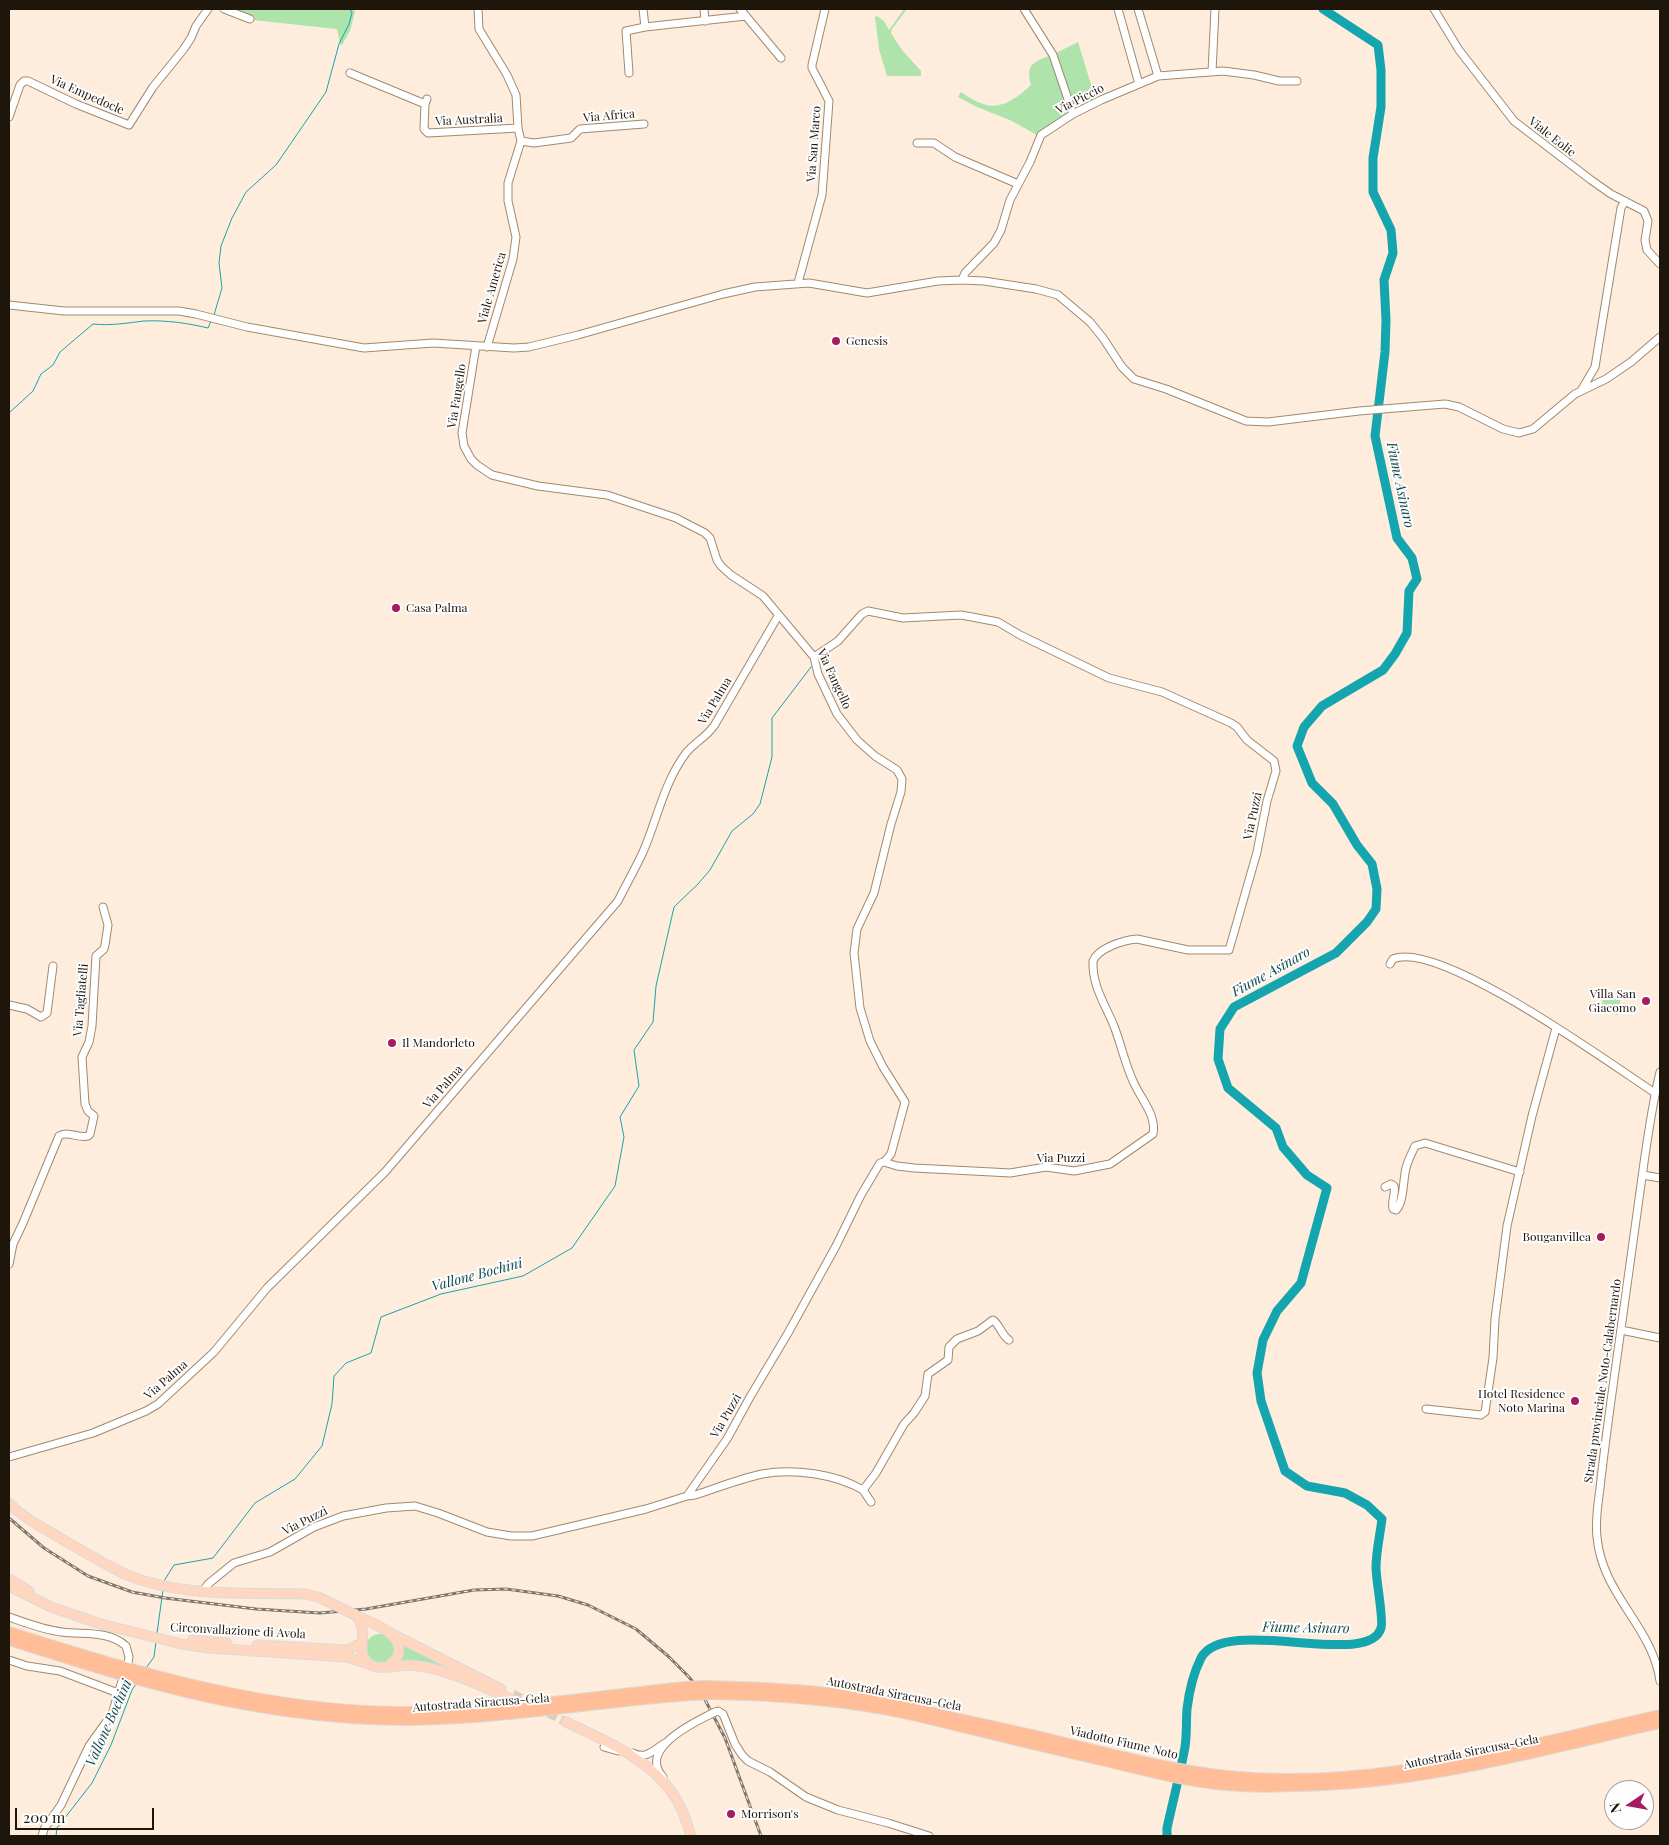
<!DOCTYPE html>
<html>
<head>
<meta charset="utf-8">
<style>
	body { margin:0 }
	#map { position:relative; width:1669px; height:1845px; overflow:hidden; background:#feeddc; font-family:"Playfair Display",serif }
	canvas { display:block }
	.frame { position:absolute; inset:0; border:10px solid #1f160b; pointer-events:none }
	.north { position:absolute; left:1604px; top:1780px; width:50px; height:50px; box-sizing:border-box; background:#fefefe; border:1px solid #a5a19d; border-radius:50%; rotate:258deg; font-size:14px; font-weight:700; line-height:20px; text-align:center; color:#1f160b }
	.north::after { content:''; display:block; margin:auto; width:18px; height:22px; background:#a71c61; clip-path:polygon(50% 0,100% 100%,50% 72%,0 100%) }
	.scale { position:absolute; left:15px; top:1808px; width:139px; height:22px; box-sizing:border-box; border:2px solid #1f160b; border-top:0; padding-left:6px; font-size:15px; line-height:18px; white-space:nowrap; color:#1f160b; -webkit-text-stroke:4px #fefefe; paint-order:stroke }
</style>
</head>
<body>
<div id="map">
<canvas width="1669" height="1845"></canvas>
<div class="frame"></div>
<div class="north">N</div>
<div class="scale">200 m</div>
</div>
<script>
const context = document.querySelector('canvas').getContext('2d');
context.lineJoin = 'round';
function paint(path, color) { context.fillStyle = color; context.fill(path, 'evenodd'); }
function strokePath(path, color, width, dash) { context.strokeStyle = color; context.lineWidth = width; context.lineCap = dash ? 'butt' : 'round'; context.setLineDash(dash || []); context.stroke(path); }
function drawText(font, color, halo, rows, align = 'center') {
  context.font = font + ' "Playfair Display",serif'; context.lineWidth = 4; context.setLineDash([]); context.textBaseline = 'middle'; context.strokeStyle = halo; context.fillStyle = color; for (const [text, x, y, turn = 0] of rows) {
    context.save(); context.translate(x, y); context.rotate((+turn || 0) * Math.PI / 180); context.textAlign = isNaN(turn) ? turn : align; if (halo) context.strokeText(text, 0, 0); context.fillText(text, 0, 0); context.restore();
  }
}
paint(new Path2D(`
	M227,9H354L355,12L350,31L342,45L340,44L337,29L253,20Z
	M904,9H907L892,29L891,33L902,50L921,71V76H887L879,49L875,17L877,16L884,21L889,30Z
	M1078,42L1096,101L1075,111L1054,54Z
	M1051,55L1070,113L1067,117L1065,114L1062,116L1064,118L1037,137L1035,134L1012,121L977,107L958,97L961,92C990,113 1005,109 1031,85C1025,64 1034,62 1051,55Z
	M1604,994L1621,997L1618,1015L1600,1011Z
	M365 1649a15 15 0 1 1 30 0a15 15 0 1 1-30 0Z
	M400,1643L443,1664L444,1667L398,1662Z`), '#aee3ac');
strokePath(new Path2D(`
	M214,315L222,288L219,263L221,246L232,218L246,192L276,165L326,92L339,44L349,24L352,13L350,9
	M9,413L33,391L41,374L53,365L60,352L93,324C110,326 127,323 144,321C166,320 187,323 208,328L211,321
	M164,1581L174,1565L213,1558L255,1503L295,1479L322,1446L332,1404L334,1376L346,1363L371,1353L381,1317L441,1294L523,1276L572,1248L615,1186L624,1137L620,1117L639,1086L634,1050L653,1022L656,986L674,907L698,884L710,870L732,831L753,814L760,804L772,757V718L811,667
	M157,1633L163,1590
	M146,1668L154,1657L156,1642
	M56,1836L57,1828L92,1783L111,1745L132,1690L136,1684`), '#14a5ae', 1);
strokePath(new Path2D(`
	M1167,1836V1828C1173,1801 1180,1774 1185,1747C1187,1735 1186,1722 1187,1709C1189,1692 1193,1674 1201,1658C1225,1614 1369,1670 1381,1628C1384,1621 1376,1580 1376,1568C1376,1552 1380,1535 1382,1519L1367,1505L1345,1493L1307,1486L1285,1471L1261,1401L1257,1373L1263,1340L1277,1311L1301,1283L1327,1188L1307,1175L1283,1147L1276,1128L1228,1088L1218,1059L1220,1029L1234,1007L1336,953L1367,922L1376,909L1377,889L1372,864L1357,845L1333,804L1312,783L1297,746L1304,727L1322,706L1383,670L1395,654L1407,633L1409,591L1417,579L1412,558L1397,538L1375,436L1385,352L1386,320L1384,280L1393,253L1391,230L1373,192V158L1381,107V70L1378,45L1323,9`), '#14a5ae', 9);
strokePath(new Path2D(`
	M513,1694L566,1722`), '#ddcdbd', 9, [9, 4.5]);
const minor = new Path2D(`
	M224,9L250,19
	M478,9L479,29L507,75L516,95L518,128L521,141L508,183V201L516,237L513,259L487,347
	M643,9L645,27L746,16
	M704,9L705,21
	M740,9L781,58
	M1024,9L1053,55L1073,114
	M1118,9L1139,84
	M1138,9L1158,76
	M1434,9L1459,50L1514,121L1591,180L1611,194L1644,211L1648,221L1645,240L1647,250L1660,264
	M1212,72L1215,9
	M350,73L425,104
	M629,73L626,31L645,27
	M427,99L425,104L424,129L428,133L518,128
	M9,117L20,85L24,81H28L76,104L129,125L153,87L183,50L191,38L196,26L208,9
	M521,141L534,143L571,138L580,129L644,124
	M917,143H934L955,157L1018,184
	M962,280L965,273L994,243L1001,230L1010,200L1030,162L1041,135L1073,114L1101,100L1158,76L1223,71L1254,75L1279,81H1297
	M798,283L822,195L829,101L812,68V65L825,9
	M9,305L64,311H179L196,314L247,327L364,348L433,343L514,348L529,347L578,335L723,294L755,287L809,283L867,293L938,281L962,280L984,281L1036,289L1058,295L1090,322L1103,338L1122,367L1134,379L1166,389L1246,421L1268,422L1359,411L1445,404L1459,407L1503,429L1519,433L1533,429L1575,394L1606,379L1631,362L1660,337
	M476,346L462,433L464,446L471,459L477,465L492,475L538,486L607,495L676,518L705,533L710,538L717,560L721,566L731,575L763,596L814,657L818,674L837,714L857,740L875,756L897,770L902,779L901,792L891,824L874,893L857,929L854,953L860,1008L870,1041L883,1067L905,1102L891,1154L884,1162
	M1582,389L1595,367L1621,208L1625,201
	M1390,964L1393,959C1439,939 1612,1065 1655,1093
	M9,1005L27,1009L41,1017L47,1013L53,966
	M1660,1072C1650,1113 1645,1156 1639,1199C1631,1259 1622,1319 1614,1379C1609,1415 1604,1452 1600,1488C1598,1504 1595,1521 1597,1537C1602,1595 1653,1627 1660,1681
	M1643,1175L1660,1178
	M1385,1187L1391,1184L1394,1186C1396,1194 1391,1201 1393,1209L1396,1210C1404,1203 1403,1179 1406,1168C1408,1160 1412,1153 1415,1146L1425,1143L1520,1172
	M9,1264L13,1244L23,1223L59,1136C68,1130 78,1139 88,1136L90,1134L94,1116L88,1111L85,1104L82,1057L89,1042L92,1026L96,956L104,949L105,945L108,925L103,907
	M1621,1330L1660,1338
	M1426,1409L1481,1415L1485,1412L1493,1358L1495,1319L1507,1226L1532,1116L1556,1028
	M9,1457L93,1433L146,1411L158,1404L214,1352L267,1288L385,1172L618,901C626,885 635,869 643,852C657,820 664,782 686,753C694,743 705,738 714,726L778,616
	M863,1490L871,1502
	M687,1496L695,1495C717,1488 739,1479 762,1474C793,1468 836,1474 863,1490L876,1473L904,1424L914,1413L925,1396L928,1374L948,1360L949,1347L957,1339L978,1331L993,1320C1000,1325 1002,1336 1009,1340
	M203,1591L208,1584L234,1563L270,1552L314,1527L343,1516L386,1508L415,1506L438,1513L487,1532L511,1536H532L646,1509L687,1496L727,1439L750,1397L788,1333L836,1246L861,1195L880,1163L884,1162L897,1166L914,1168L992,1172L1010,1173L1046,1167L1074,1171L1110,1164L1153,1134C1157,1115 1140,1098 1133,1081C1125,1064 1121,1044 1114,1026C1105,1004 1092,986 1093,961C1098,948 1124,940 1137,939L1188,950H1229L1257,852L1267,801L1276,771L1274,761L1247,740L1237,727L1231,723L1162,692L1109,678L1020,635L998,622L972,617L961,615L903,618L868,611L862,614L838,641L814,657
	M9,1617C26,1623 44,1630 62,1632C83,1635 108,1630 126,1646L129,1657L128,1663
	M9,1660L27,1666L60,1671L118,1693
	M715,1712L718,1711L723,1714L735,1744L742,1755L748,1761L770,1772L806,1797L838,1810L888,1823L929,1836
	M604,1747L618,1751
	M633,1753C645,1760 654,1750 665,1743
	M663,1777C638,1750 691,1724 709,1715
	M42,1836L44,1829L61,1805L89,1746L112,1714L122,1681`);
const major = new Path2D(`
	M9,1503C24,1519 46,1529 65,1541C85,1552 104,1564 125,1574C181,1598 246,1592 305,1594L318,1597L333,1604
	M9,1579L29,1591
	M9,1586L51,1607L101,1624L181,1644L208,1648L346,1657L369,1664
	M357,1616C370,1636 355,1649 367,1662C376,1672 397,1665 410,1665C446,1668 479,1685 511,1699
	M357,1616C371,1623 399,1631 399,1650C399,1657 394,1662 388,1666
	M390,1633L501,1689
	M192,1640L227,1643
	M257,1645L347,1650L362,1643
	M566,1722C603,1740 649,1758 673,1794C682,1807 687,1822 691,1836`);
const highway = new Path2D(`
	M9,1632C140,1673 269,1713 408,1712C501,1711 592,1697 684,1687
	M9,1640C57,1655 105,1671 154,1684C236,1706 323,1720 408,1720C504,1719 596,1702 691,1695
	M705,1686C753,1687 799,1689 846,1695C882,1700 917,1709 951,1717C978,1723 1005,1729 1032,1735C1097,1750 1162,1769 1228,1776C1375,1791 1518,1747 1660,1715
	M711,1694C778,1695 843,1700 908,1714C972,1729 1034,1745 1097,1759C1139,1769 1182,1781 1225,1785C1248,1787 1271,1787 1293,1786C1420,1785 1538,1751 1660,1723`);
strokePath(minor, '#a2896e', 9);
strokePath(major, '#dbdad8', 11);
strokePath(highway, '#dbdad8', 12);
strokePath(minor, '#fff', 7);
strokePath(major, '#ffd7c1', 9);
strokePath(highway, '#ffbd98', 10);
const rail = new Path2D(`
	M9,1518L44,1548L88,1576L132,1592L165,1598L256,1609L320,1613L366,1609L474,1590L506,1589L558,1596L588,1605L636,1629L668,1656L689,1677L702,1694L725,1738L761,1836`);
strokePath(rail, '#827668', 3);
strokePath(rail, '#fefefe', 1, [4]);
const minorBridge = new Path2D(`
	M709,1715L715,1712`);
const majorBridge = new Path2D(`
	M333,1604L357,1616`);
const highwayBridge = new Path2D(`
	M684,1687L705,1686
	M691,1695L711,1694`);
strokePath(minorBridge, '#a2896e', 9, []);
strokePath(majorBridge, '#dbdad8', 11, []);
strokePath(highwayBridge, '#dbdad8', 12, []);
strokePath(minorBridge, '#fff', 7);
strokePath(majorBridge, '#ffd7c1', 9);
strokePath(highwayBridge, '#ffbd98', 10);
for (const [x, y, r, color] of [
	[836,341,5,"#a71c61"],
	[396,608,5,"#a71c61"],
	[1646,1001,5,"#a71c61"],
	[392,1043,5,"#a71c61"],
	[1601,1237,5,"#a71c61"],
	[1575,1401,5,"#a71c61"],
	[731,1814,5,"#a71c61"]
]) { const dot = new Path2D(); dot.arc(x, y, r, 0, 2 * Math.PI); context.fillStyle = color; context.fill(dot); strokePath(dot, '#fefefe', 2); }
drawText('12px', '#1f160b', '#fefefe', [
	["Via Empedocle",87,95,24],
	["Via Piccio",1080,99,-27],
	["Via Africa",609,116,-5],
	["Via Australia",469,120,-3],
	["Viale Eolie",1552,137,38],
	["Via San Marco",814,144,-86],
	["Viale America",492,288,-74],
	["Via Fangello",457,396,-81],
	["Via Fangello",834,679,65],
	["Via Palma",715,701,-59],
	["Via Puzzi",1253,816,-78],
	["Via Tagliatelli",81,1000,-85],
	["Via Palma",443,1087,-49],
	["Via Puzzi",1061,1158],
	["Via Palma",166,1380,-41],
	["Strada provinciale Noto-Calabernardo",1603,1381,-82],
	["Via Puzzi",726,1416,-60],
	["Via Puzzi",305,1521,-27],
	["Circonvallazione di Avola",238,1631,3],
	["Autostrada Siracusa-Gela",894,1694,11],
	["Autostrada Siracusa-Gela",481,1703,-4],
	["Viadotto Fiume Noto",1124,1743,13],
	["Autostrada Siracusa-Gela",1471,1752,-11]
]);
drawText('12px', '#1f160b', '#fefefe', [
	["Genesis",846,341],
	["Casa Palma",406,608],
	["Villa San",1636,994,"right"],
	["Giacomo",1636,1008,"right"],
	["Il Mandorleto",402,1043],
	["Bouganvillea",1591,1237,"right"],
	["Hotel Residence",1565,1394,"right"],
	["Noto Marina",1565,1408,"right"],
	["Morrison's",741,1814]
], 'left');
drawText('italic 14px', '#124a4d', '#fefefe', [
	["Fiume Asinaro",1400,485,78],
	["Fiume Asinaro",1271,972,-29],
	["Vallone Bochini",477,1275,-15],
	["Fiume Asinaro",1306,1628,1],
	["Vallone Bochini",109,1723,-66]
]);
</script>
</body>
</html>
